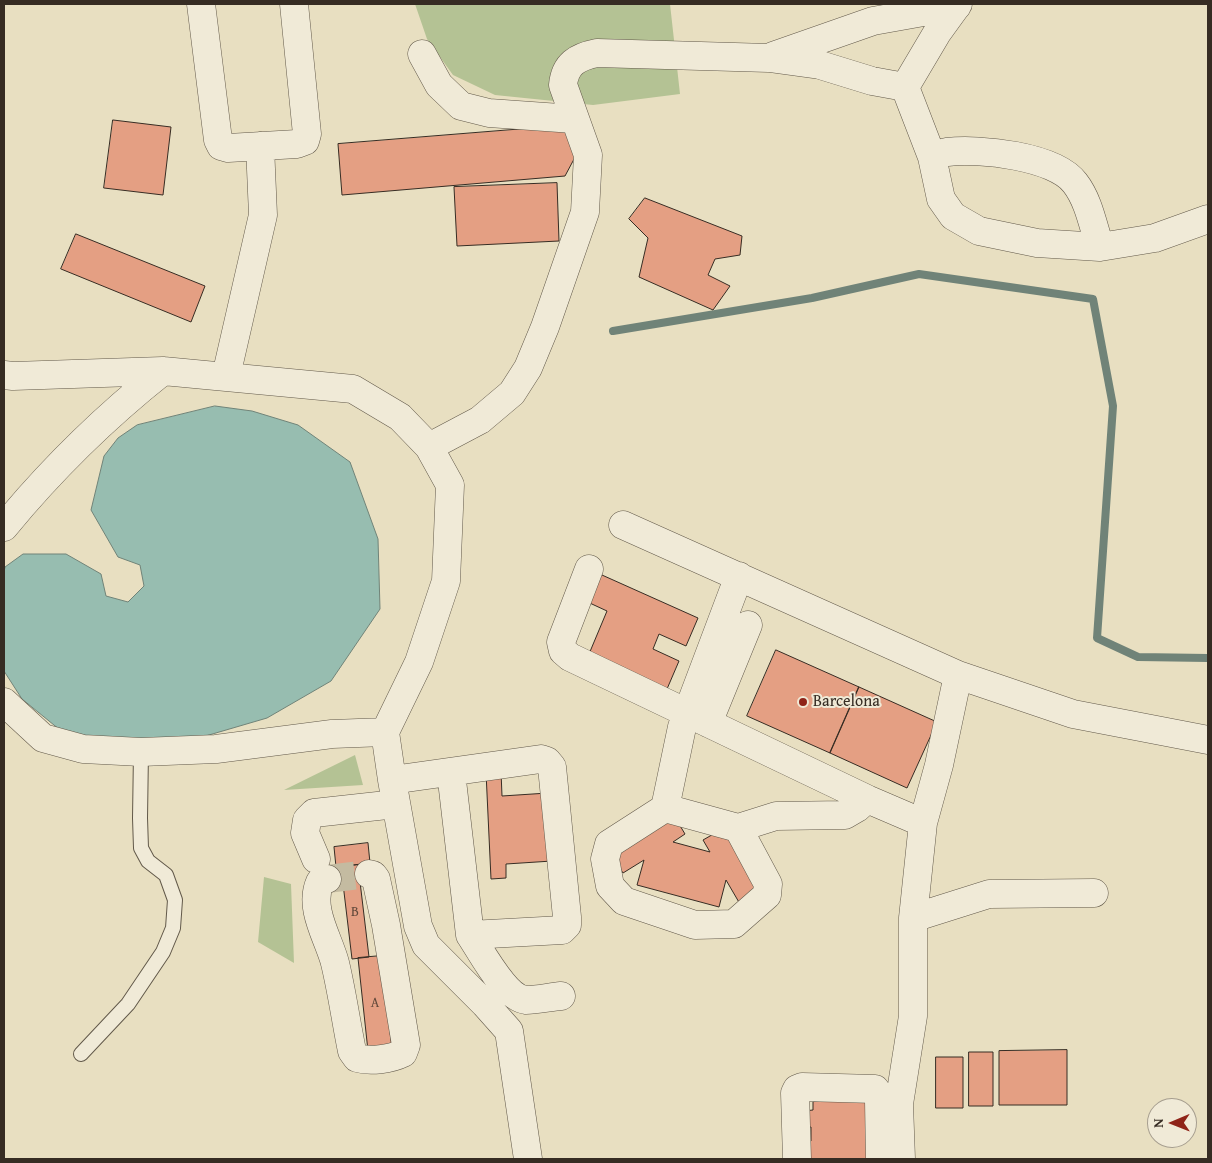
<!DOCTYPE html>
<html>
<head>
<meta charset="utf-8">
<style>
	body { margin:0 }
	#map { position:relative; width:1212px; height:1163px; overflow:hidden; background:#e8dfc1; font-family:"Gentium Book Plus",serif }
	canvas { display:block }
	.frame { position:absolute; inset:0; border:5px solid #362c23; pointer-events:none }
	.north { position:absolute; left:1147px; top:1098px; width:50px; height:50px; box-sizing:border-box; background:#f0ead7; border:1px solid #a69e8f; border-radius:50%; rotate:269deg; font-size:14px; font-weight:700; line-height:20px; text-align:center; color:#362c23 }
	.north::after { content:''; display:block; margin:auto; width:18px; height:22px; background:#8f2418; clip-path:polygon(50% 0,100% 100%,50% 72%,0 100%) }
</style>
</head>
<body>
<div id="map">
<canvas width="1212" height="1163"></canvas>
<div class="frame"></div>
<div class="north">N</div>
</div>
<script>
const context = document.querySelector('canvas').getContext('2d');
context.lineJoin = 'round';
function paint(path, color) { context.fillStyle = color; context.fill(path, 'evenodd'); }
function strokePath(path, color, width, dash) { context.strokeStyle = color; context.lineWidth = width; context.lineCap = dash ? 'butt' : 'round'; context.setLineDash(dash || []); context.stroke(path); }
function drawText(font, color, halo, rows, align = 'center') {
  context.font = font + ' "Gentium Book Plus",serif'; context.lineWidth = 4; context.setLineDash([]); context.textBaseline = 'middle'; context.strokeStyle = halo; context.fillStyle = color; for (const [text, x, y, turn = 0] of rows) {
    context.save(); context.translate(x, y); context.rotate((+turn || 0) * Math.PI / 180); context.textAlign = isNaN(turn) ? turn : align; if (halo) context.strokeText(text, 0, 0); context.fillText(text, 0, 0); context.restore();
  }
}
paint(new Path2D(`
	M415,4H670L680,94L593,105L495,95L453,75L427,39Z
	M355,755L363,785L284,790Z
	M264,877L291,884L294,963L258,942Z`), '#b4c294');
const water = new Path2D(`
	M215,406L252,411L298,425L350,462L378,539L380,609L331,681L267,718L168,747L65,734L22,699L4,671V572L5,567L23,554H66L101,574L106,596L128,602L144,586L140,565L118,557L91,510L104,456L118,438L137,425Z`);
paint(water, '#97bdb0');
strokePath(water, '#708378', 1);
strokePath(new Path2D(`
	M613,331L812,298L919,274L1093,299L1113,406L1097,638L1138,657L1208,658`), '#708378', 8);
const building = new Path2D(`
	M113,120L171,127L163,195L104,188Z
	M560,126L581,146L565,176L342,195L338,144Z
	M557,183L559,241L457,246L454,187Z
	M645,198L742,236L740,255L715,259L708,275L730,286L713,310L639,277L648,238L629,219Z
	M76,234L205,286L191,322L61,269Z
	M593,571L698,618L686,646L659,634L653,649L679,661L667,689L589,654L607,611L581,599Z
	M776,650L859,687L830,753L747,716Z
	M859,687L937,722L907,788L830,753Z
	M501,771L502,796L548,793L552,861L506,864V878L491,879L486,772Z
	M673,814L685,834L673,842L710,852L703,840L724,828L760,892L740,904L726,880L719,907L637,885L644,860L623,873L611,854Z
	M368,843L370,863L336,867L334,847Z
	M358,865L369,957L352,959L341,867Z
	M381,956L392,1048L368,1051L358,958Z
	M1067,1050V1105H999V1051Z
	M969,1052H993V1106H969Z
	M936,1057H963V1108H936Z
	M871,1099L874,1159H806L805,1142L811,1141V1127L803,1128V1111L813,1110V1102Z`);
paint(building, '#e49f83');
strokePath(building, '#362c23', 1);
strokePath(new Path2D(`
	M327,879L369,874`), '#c4bba1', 28, [28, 14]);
const service = new Path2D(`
	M81,1054L128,1004L163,952L173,928L175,900L166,875L148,861L141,848L140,818L141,752`);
const minor = new Path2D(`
	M201,4L218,140L221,146L228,148L297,144L305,141L307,134L294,4
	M958,4L937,33L905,87L932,157L941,199L953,216L979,231L1037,243L1100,247L1155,238L1208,219
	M422,54L439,85L461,106L489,113L574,119
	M773,56L873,21L957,6
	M932,157C937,155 942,153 947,152C979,148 1055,156 1075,183C1089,201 1093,226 1100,247
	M4,375L13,376L163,371L353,389L400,417L429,447L450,485L446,581L419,662L385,732L392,780L418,926L426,945L485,1004L509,1031L528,1159
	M226,376L263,215L260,146
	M429,447L480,420L512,393L528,368L545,327L585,212L588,155L563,85C565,64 577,57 597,53L769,58L820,65L872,81L905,87
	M623,525L958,675L939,765L923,823L913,918V1016L899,1104L901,1159
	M4,527C51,470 105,417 163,371
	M589,569L561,642L563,651L570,657L867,799
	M958,675L1073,714L1208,740
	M4,702L43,738L83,749L141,752L216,749L332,734L385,732
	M708,723L748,625
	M392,780L541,759L547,761L552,767L567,917V925L562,930L470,935L451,772
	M665,808L609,844L605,859L610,886L624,901L695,925L734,924L767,895L768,884L738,828L665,808L682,727L739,576
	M738,828L776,816L845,815L857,808L867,799L923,823
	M316,859L305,833L307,820L314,813L396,804
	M327,879L320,882C308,908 329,939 335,963C342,992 346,1022 352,1051L357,1058C370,1062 391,1059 403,1053L406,1045L386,925L376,879L373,875L369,874
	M913,918L989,894L1094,893
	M470,935C481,951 505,998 526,1000C537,1000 550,997 561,996
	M797,1159L795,1093L797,1089L802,1087L875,1089L878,1093L879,1100L880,1159`);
strokePath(service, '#62594a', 16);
strokePath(minor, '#62594a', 29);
strokePath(service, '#f0ead7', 14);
strokePath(minor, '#f0ead7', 28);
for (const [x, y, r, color] of [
	[803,702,5,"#8f2418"]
]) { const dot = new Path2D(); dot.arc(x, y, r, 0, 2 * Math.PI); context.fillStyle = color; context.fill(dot); strokePath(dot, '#f0ead7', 2); }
drawText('14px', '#62493b', null, [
	["B",355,912],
	["A",375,1003]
]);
drawText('16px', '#362c23', '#f0ead7', [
	["Barcelona",813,702]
], 'left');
</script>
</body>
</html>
